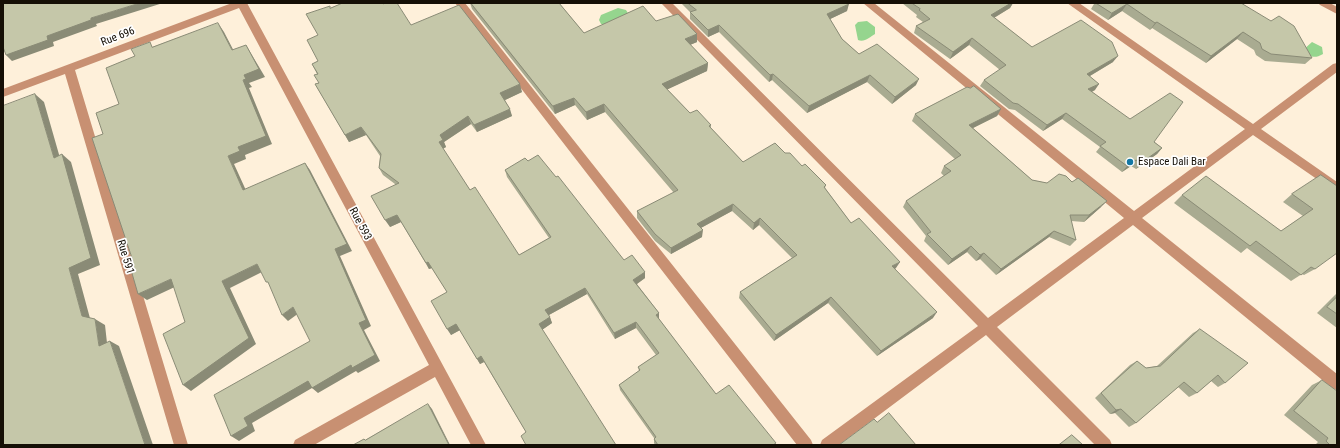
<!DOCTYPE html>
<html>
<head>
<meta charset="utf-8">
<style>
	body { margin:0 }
	#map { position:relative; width:1340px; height:448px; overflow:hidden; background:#fef0da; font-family:"Roboto Condensed",sans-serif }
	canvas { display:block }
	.frame { position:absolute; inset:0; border:4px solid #150f06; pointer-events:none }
</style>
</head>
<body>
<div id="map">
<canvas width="1340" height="448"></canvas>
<div class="frame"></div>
</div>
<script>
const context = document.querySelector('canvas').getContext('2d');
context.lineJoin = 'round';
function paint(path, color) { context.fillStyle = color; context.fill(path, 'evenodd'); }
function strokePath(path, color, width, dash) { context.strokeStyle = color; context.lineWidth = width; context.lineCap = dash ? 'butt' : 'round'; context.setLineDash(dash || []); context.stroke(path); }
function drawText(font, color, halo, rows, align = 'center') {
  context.font = font + ' "Roboto Condensed",sans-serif'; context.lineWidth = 3.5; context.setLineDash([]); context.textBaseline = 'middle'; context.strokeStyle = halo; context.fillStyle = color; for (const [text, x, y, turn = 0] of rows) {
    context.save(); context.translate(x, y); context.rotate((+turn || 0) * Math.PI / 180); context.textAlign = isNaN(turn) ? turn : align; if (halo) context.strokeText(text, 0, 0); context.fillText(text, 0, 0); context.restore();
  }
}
paint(new Path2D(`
	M618,8L626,10L629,15L607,25L601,24L599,20L601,15Z
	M867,21L875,27V34C870,37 864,43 858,40L855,25L858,22Z
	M1312,42L1322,47L1323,54C1314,59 1311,57 1302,51Z`), '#95d58e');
paint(new Path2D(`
	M232,3H247L486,445H471L435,377L314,445H293L295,440L429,365L239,8L75,70L188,445H174L65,74L3,97V89Z
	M455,3H465L811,440L813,445H797Z
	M661,3H672L988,318L1124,218L863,3H874L1134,211L1245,129L1067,3H1079L1253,124L1333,64L1337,63V72L1261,129L1337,182V193L1253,135L1142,218L1337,374V390L1332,388L1133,225L997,327L1110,440L1112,445H1095L986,335L839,445H820L822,440L978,326Z
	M1318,3H1330L1337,7V14L1320,5Z`), '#c89072');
paint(new Path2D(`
	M470,3H559L584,33L656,21L697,42L690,45L708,63L707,71L667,89L690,113L711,125V128L743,162L785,153L826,185L825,188L851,223L896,268L895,269L933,318L877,356L828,303L774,341L739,298L740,292L792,258L759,225L753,230L732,211L701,228L702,237L671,254L655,241L637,218V211L674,193L605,112L587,120L575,105L555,114L472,9Z
	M681,3H848L847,11L830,19L842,39L859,54L916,85L892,104L867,82L807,113L772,80L769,82L719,32L708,37L690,19V12Z
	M902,3H1013L1010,8L994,18L1032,47L1113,62L1090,76L1095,90L1092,92L1162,148L1157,154L1136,169L1131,166L1122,172L1096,152L1100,147L1062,119L1043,131L1015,110L1009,109L980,86L984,80L1000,70L969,45L950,59L914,33L916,26L923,22L916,17L917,15Z
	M1093,3H1241L1312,58L1305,64L1265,61L1256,55L1254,50L1237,39L1206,63L1152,28L1150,30L1122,11L1108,20L1091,9L1094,4Z
	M330,8L411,25L522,92L505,100L512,116L477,132L471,124L444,142L446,147L443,149L470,190L519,255L549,238L507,177L505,170L528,161L624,260L645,272V278L637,284L659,313V319L716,394L775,445H655L654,443V438L620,390L619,385L639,371L638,367L656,355L636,328L615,339L587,294L549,315L552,323L543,329L526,432L484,362L480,364L460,330L451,335L447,292L432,268L429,269L401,222L390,227L395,184L383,175L379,168L380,156L366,135L349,142L315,84L319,83L317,74L312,64L318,61V35Z
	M970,88L1001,109L997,116L973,128L1032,180L1047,183L1072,182L1101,207L1084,222L1071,221L1076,240L1070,246L1049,237L996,275L980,259L976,261L967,252L948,265L924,241L926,236L903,207L906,201L944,176L941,173L944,166L955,159L912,121L915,114Z
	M1321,175L1315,269L1304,275L1302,274L1291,281L1247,248L1241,253L1174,203L1182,195L1281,231L1303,216L1283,202L1292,194Z
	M1337,293V328L1317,313Z
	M1200,329L1225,383L1218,387L1211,381L1197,393L1189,397L1178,387L1136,423L1129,427L1115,413L1110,414L1095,398L1130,365L1137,361L1146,368L1157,366L1193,333Z
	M1322,380L1337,445H1315L1318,442L1284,415L1312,385Z
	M1072,435L1083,445H1058L1064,441Z`), '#a9ab91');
paint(new Path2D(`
	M140,3H163L96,24L97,26L53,42L54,46L12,61L6,55L47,36L91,18Z
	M1011,3H1013L1010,8L987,22L991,15Z
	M849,4L847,11L826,21L827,14Z
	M1127,4L1122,11L1108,20L1112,13Z
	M1157,22L1152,28L1150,30L1155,23Z
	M218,23L224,32L238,59L232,50Z
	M719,25V32L708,37V30Z
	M1243,32L1237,39L1206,63L1211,56Z
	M697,34V42L685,47V39Z
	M972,38L969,45L950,59L953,52Z
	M246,45L265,77L249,83L252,87L249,88L272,144L245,155L246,159L234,164L249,197L243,190L228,156L238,147Z
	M1118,56L1113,62L1083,80L1087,74Z
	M708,63L707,71L662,92V84Z
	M773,74L772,80L769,82L770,75Z
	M870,75L867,82L807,113L809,106Z
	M919,79L916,85L892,104L895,97Z
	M520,84L522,92L503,101L500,93Z
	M1099,84L1095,90L1084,95L1088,89Z
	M35,94L44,102L62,165L54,158Z
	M574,98L575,105L555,114L553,106Z
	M604,104L605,112L587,120L586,112Z
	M510,109L512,116L477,132L474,125Z
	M1001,109L997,116L965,132L969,125Z
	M1066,113L1062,119L1043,131L1047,125Z
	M468,116L471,124L444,142L446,147L442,149L439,142L440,135Z
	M361,127L366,135L349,142L345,135Z
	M1162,148L1157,154L1136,169L1141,163Z
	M62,154L71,162L100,265L78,274L91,322L82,316L69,268Z
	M1136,160L1131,166L1122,172L1127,166Z
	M305,163L310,170L352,251L340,256L371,326L364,330L380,361L358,373L356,371L318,393L312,388L252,423L255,431L239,441L231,436L244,418L359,323L335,249Z
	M1107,201L1101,207L1084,222L1089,215Z
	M733,204L732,211L697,230V224Z
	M397,215L401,222L390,227L385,220Z
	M760,218L759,225L753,230L754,223Z
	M703,230L702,237L671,254V248Z
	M1054,231L1049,237L996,275L1001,269Z
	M971,246L967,252L948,265L952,259Z
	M984,253L980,259L976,261L980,255Z
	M428,262L432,268L429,269L426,263Z
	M900,262L896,268L889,272L892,266Z
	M257,264L264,271L230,288L256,344L191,391L183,385L222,281Z
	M645,272V278L634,286L633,280Z
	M171,279L179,285L147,300L138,294Z
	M585,288L587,294L547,316L545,310Z
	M831,297L828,303L774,341L776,335Z
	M293,307L299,313L288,321L282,315Z
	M937,312L933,318L877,356L881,351Z
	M659,313V319L656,315Z
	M550,317L552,323L542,330L539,324Z
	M95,319L105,325L108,352L99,346Z
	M636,322V328L615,339L614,333Z
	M456,324L460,330L451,335L447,329Z
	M110,341L119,346L153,445H145Z
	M481,356L484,362L480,364L477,359Z
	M428,404L432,409L450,445H449Z
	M1121,409L1115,413L1110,414L1116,410Z`), '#8a8b76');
const building = new Path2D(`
	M3,3H140L91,18V20L47,36L48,40L6,55L3,47Z
	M343,3H383V4L385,3H397L411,25L459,5L520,84L500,93L510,109L474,125L468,116L440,135L443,140L439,142L470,190L475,187L519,255L551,237L505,170L525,158L528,161L538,155L556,177L558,176L624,260L632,255L645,272L633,280L659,313L656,315L716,394L729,385L776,443L773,445H658L654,439L656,437L619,385L640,370L638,367L659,353L636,322L614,333L585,288L545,310L550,317L539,324L616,445H526L521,436L526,432L481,356L477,359L456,324L447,329L431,301L447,292L428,262L426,263L397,215L385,220L371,196L399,183L379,168L381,154L361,127L345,135L315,84L319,83L314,75L318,74L312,64L318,61L307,40L318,35L306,14L330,6V8Z
	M471,3H559L584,33L643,6L656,21L678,14L697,34L685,39L708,63L662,84L690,113L697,110L711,125L709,126L743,162L775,143L785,153H790L802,166L805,164L826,185L824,187L851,223L859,218L900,262L892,266L937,312L881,351L831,297L776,335L740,292L797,255L760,218L754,223L733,204L697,224L703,230L671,248L655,234L637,211L678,190L604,104L586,112L574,98L553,106Z
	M688,3H848L849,4L827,14L842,39L859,54L877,44L919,79L895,97L870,75L809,106L773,74L770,75L719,25L708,30L690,12L696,10Z
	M912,3H1011L991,15L1032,47L1081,20L1112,42L1118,56L1087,74L1099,84L1088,89L1130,119L1170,93L1183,102L1154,142L1162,148L1141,163L1136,160L1127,166L1100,146L1106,142L1066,113L1047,125L1018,104L1013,103L984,80L1006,65L972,38L953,52L916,26L930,19L919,10L920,9Z
	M1096,3H1241L1271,21L1279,16L1294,26L1312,58L1271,54L1262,49L1260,43L1243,32L1211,56L1157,22L1155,23L1127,4L1112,13Z
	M218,23L232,50L246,45L259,69L244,75L246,79L243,80L266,136L238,147L240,151L228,156L243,190L305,163L347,244L335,249L366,320L359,323L375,355L352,368L351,365L312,388L308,381L244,418L248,426L231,436L214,395L310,341L293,307L282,315L268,282H266L257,264L222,281L249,338L183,385L163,334L185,322L171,279L138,294L129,263L133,261L92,138L103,134L96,113L119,104L106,68L135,56L131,49L150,42L152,47Z
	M974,86L1001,109L969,125L1032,180L1047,183L1059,174L1066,176L1072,182L1078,178L1107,201L1089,215H1070L1076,240L1054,231L1001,269L984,253L980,255L971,246L952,259L927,234L931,232L906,201L951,171L944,166L961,155L915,114L967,87L970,88Z
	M35,94L54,158L62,154L91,258L69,268L82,316L95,319L99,346L110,341L145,445H3V106Z
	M1321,175L1337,186V253L1315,269L1311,267L1301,275L1256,241L1250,246L1182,195L1206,176L1281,231L1313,209L1292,194Z
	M1337,297V314L1327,307Z
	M1200,329L1248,363L1225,383L1218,375L1197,393L1184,382L1136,423L1121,409L1116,410L1101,393L1137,361L1146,368L1160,366Z
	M1322,380L1337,391V445H1329V444L1326,441L1328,438L1294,411Z
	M428,404L449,445H353L364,439L365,440Z
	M889,413L916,445H839L874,419L877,422Z
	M1072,435L1083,445H1059Z`);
paint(building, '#c5c7a9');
strokePath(building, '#8a8b76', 1);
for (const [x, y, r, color] of [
	[1130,162,4,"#1377a3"]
]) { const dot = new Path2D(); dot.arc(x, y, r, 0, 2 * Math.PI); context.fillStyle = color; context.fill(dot); strokePath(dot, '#fff', 1.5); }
drawText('11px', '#150f06', '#fff', [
	["Rue 696",118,37,-21],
	["Rue 593",360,224,62],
	["Rue 591",125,257,73]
]);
drawText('11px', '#150f06', '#fff', [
	["Espace Dali Bar",1138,162]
], 'left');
</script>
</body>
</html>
